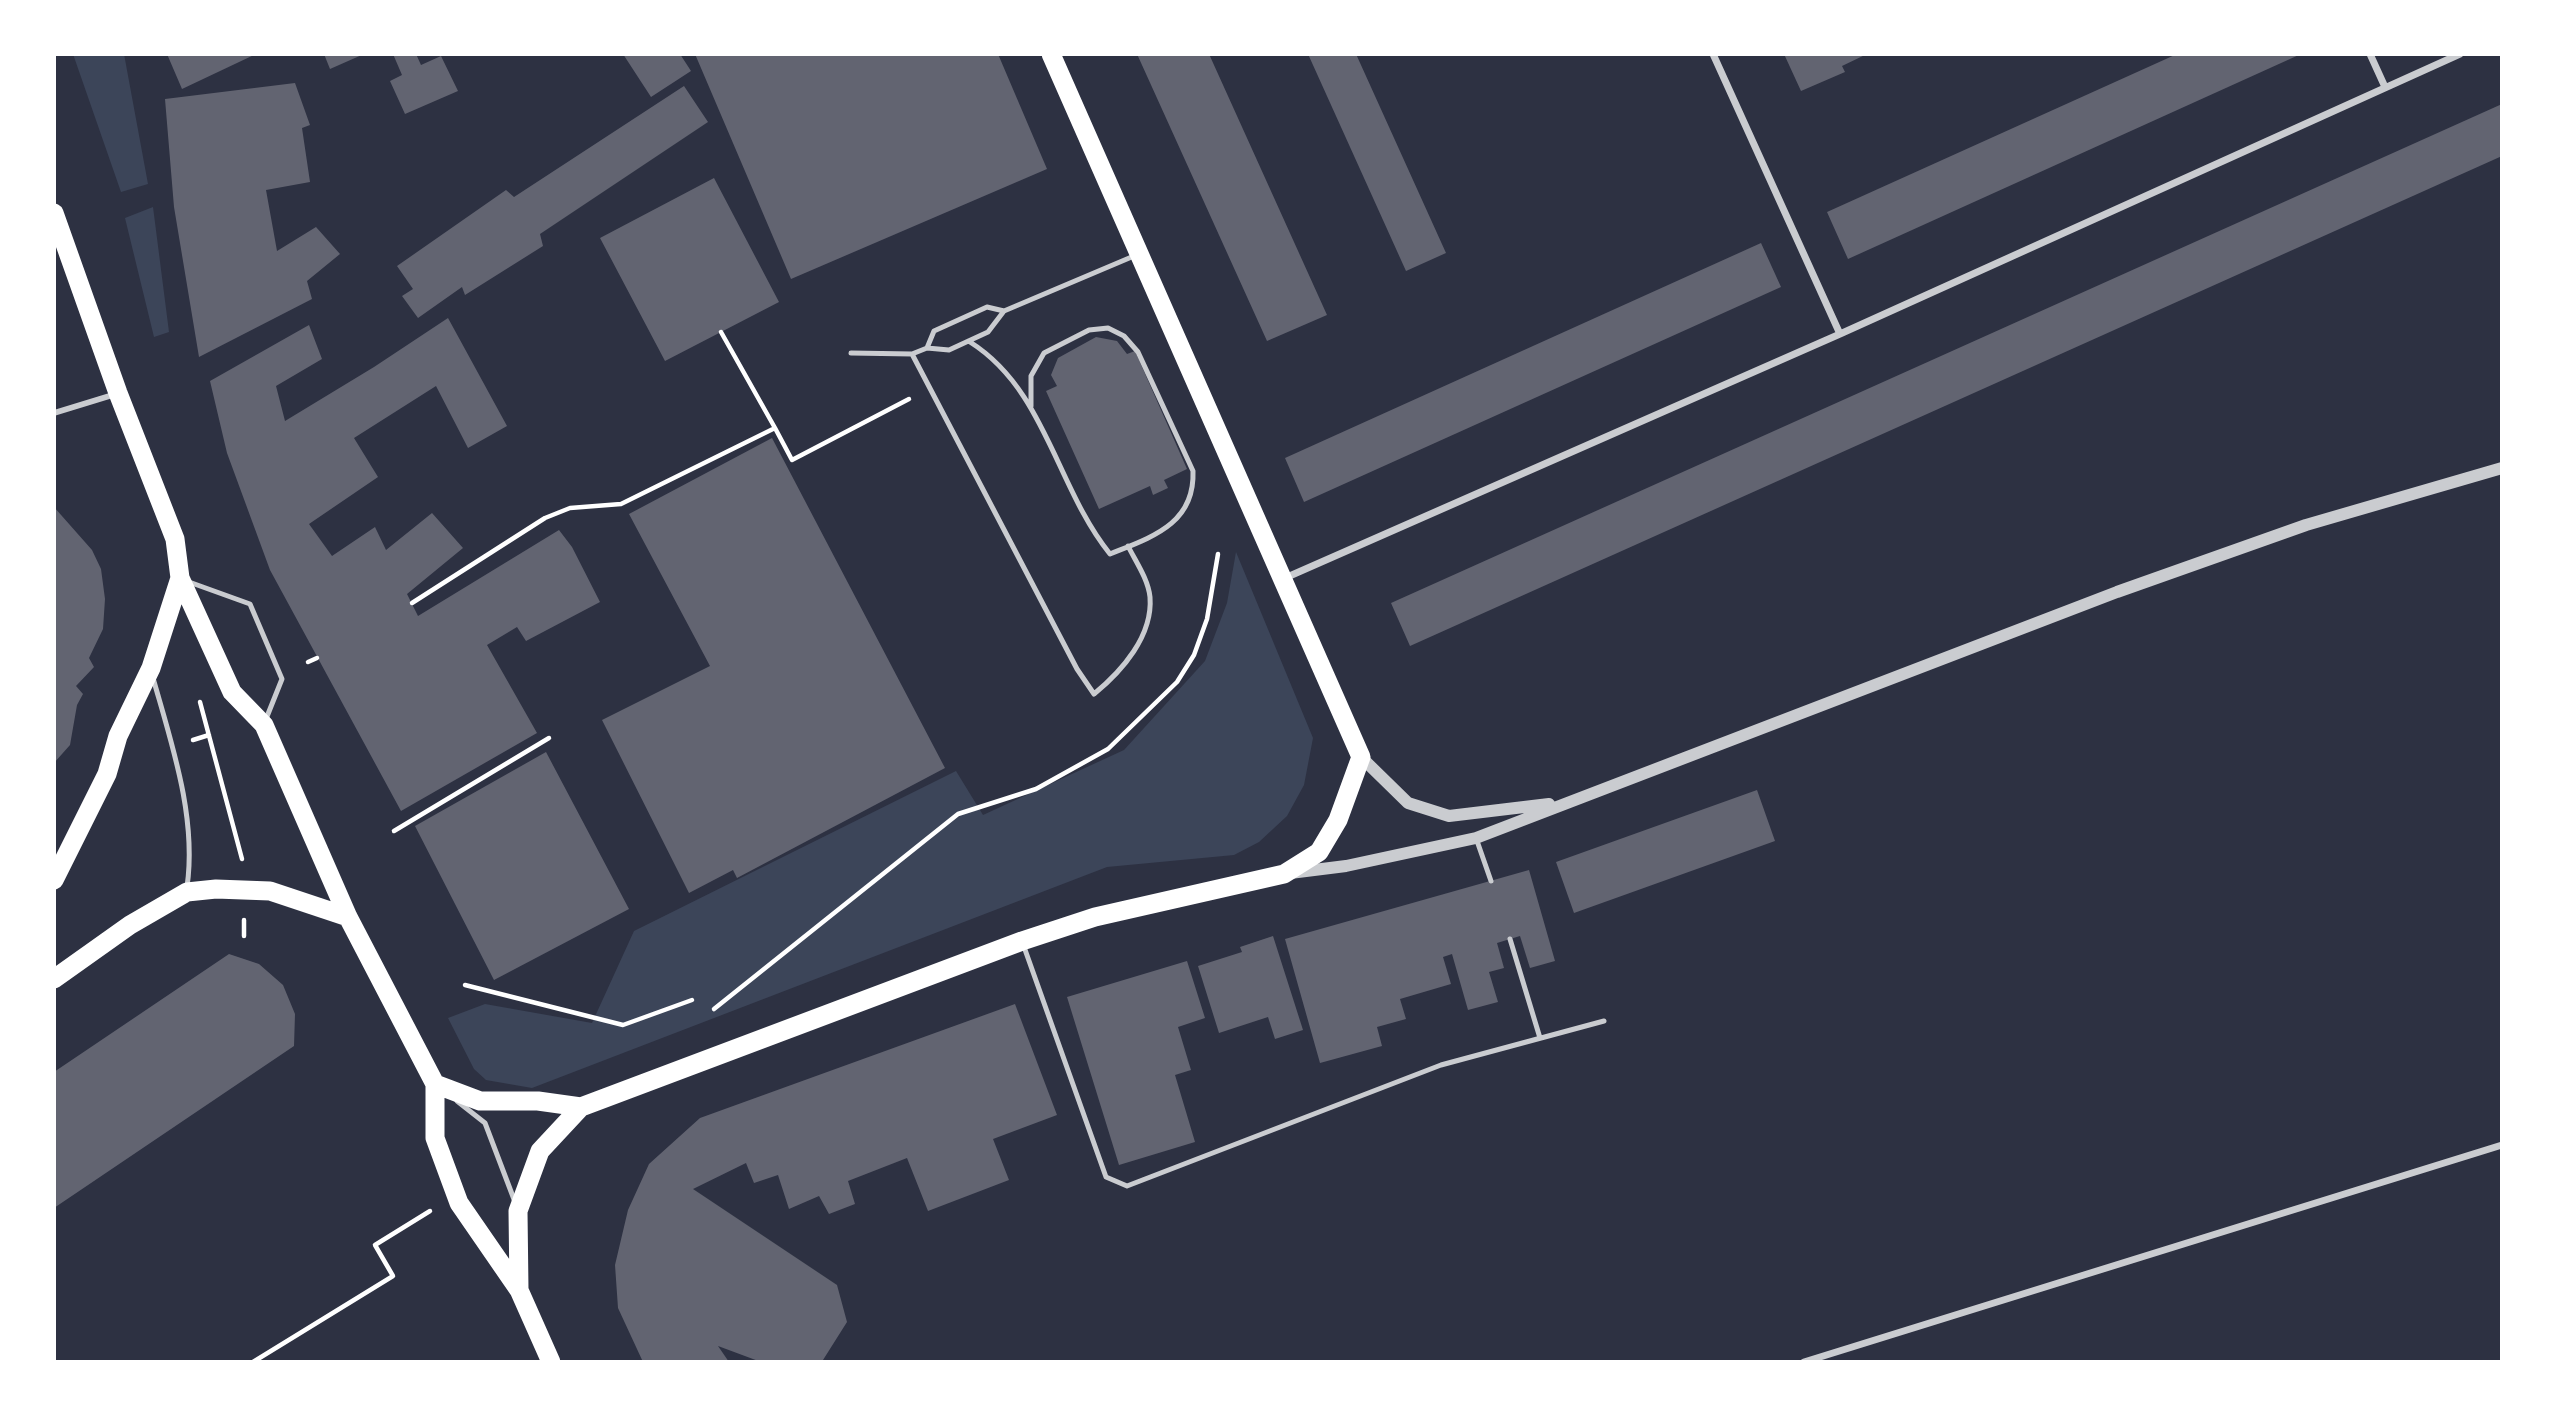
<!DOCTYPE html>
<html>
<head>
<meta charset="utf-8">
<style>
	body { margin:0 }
	#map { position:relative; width:2556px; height:1416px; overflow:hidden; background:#2d3142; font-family:"Work Sans",sans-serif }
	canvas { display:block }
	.frame { position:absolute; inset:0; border:56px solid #fff; pointer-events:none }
</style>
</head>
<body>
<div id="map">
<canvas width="2556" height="1416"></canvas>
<div class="frame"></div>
</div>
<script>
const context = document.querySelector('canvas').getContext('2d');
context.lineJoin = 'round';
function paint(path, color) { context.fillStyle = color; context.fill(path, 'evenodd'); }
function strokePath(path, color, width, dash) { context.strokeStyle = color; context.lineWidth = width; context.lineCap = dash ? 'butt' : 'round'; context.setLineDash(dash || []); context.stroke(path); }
paint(new Path2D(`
	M73,54H124L148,184L121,192Z
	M153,207L169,332L154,337L125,218Z
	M1236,552L1313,738L1304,785L1287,816L1259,842L1234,855L1107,867L532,1088L486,1080L474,1069L448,1018L485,1004L592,1023L634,931L956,771L983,815L1124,750L1205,661L1227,603Z`), '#3c4559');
paint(new Path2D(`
	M167,54H256L182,89Z
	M324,54H364L330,69Z
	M393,54H416L421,65L441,56L458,91L405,114L390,81L402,75Z
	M623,54H680L691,71L651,97Z
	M695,54H998L1047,169L791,279Z
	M1137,54H1209L1327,315L1267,341Z
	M1308,54H1356L1446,253L1406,271Z
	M1784,54H1867L1842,66L1845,72L1801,91Z
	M2177,54H2301L1848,259L1827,212Z
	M295,83L310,125L302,128L310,182L266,190L277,251L316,227L340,254L307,281L312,299L199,357L174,207L165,99Z
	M684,86L708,122L540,234L543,246L465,295L462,287L418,318L402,296L413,289L397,266L506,190L514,197Z
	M2502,104V156L1410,646L1391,603Z
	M714,178L779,302L665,361L600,238Z
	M1761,243L1781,287L1304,502L1285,458Z
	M448,318L507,426L468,448L436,386L354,438L378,477L309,524L332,556L375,527L386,550L432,513L463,548L407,594L418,616L559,530L572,547L600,602L526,641L517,627L487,645L537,733L401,811L270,570L227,453L210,381L309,325L322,359L276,386L285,421L374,367Z
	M1096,337L1117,341L1127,354L1135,351L1187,469L1164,480L1168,488L1153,495L1150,486L1099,509L1046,391L1057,386L1051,375L1058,358Z
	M772,438L945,768L737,878L733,870L689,893L602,720L710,666L629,514Z
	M54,507L92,550L101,569L105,599L103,629L89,658L94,667L76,686L83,694L77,705L70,745L54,763Z
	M546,752L629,909L494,980L415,826Z
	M1757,790L1775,841L1574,913L1556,862Z
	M1529,870L1555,961L1530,968L1520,936L1497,943L1504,968L1489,972L1498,1002L1468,1010L1452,954L1443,957L1451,984L1400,999L1406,1019L1377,1027L1382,1046L1320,1063L1285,939Z
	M1273,936L1303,1030L1275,1039L1268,1017L1219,1033L1198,966L1242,952L1240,947Z
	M229,954L259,964L283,985L295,1014L294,1046L54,1208V1072Z
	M1187,961L1205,1018L1178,1027L1191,1070L1175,1075L1195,1142L1119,1165L1067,997Z
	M1015,1004L1057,1115L993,1139L1009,1180L928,1211L907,1158L848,1181L855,1204L829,1214L819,1196L789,1209L778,1175L754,1183L746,1163L693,1189L837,1285L847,1322L823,1360L761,1362L718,1346L729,1362H643L618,1308L615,1265L628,1210L649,1164L700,1118Z`), '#626471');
strokePath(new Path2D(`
	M721,332L775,428
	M412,603L545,518L570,508L621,504L775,428L792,460L909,399
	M308,662L317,658
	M200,702L242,859
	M193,740L209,735
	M394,831L549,738
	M244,920V936
	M465,985L623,1025L692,1000
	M714,1009L958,814L1036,789L1108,749L1177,682L1194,655L1207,619L1218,554
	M253,1362L393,1276L375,1245L430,1211`), '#fff', 4.5);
strokePath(new Path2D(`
	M970,342C1046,390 1056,487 1110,554C1152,537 1195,524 1193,471L1138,352L1124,336L1108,328L1089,330L1044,353L1031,376V406
	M927,348L934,331L987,307L1004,311
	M851,353L912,354L927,348L949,350L988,332L1004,311L1134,256
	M912,354L1077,669L1094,694C1122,671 1153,636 1150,597C1148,579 1136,562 1128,546
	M189,582L250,604L282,679L266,719
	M153,678C172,745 197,818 187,887
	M1476,838L1491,881
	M1510,939L1540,1038
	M1023,944L1106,1177L1127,1186L1441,1065L1604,1021
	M457,1101L485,1123L515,1202`), '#caccd0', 5);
strokePath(new Path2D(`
	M54,413L116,394`), '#caccd0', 6);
strokePath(new Path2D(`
	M1713,54L1840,334
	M2370,54L2385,87
	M1285,578L1840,334L2460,54
	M1804,1362L2502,1145`), '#caccd0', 7);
strokePath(new Path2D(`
	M1361,757L1408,803L1449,816L1549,804
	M1290,873L1346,866L1476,838L2117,592L2306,525L2502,468`), '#caccd0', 12);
strokePath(new Path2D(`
	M54,213L118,393L175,539L180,578L232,692L264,725L348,917L435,1084V1138L459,1203L519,1290L551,1362
	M54,880L107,774L118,736L151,668L180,578
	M54,979L130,925L187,892L216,889L270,891L348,917
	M435,1084L480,1101H538L581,1107L1022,941L1095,917L1284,874L1319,852L1338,820L1361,757L1051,54
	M519,1290L518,1211L540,1151L581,1107`), '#fff', 19);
</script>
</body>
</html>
